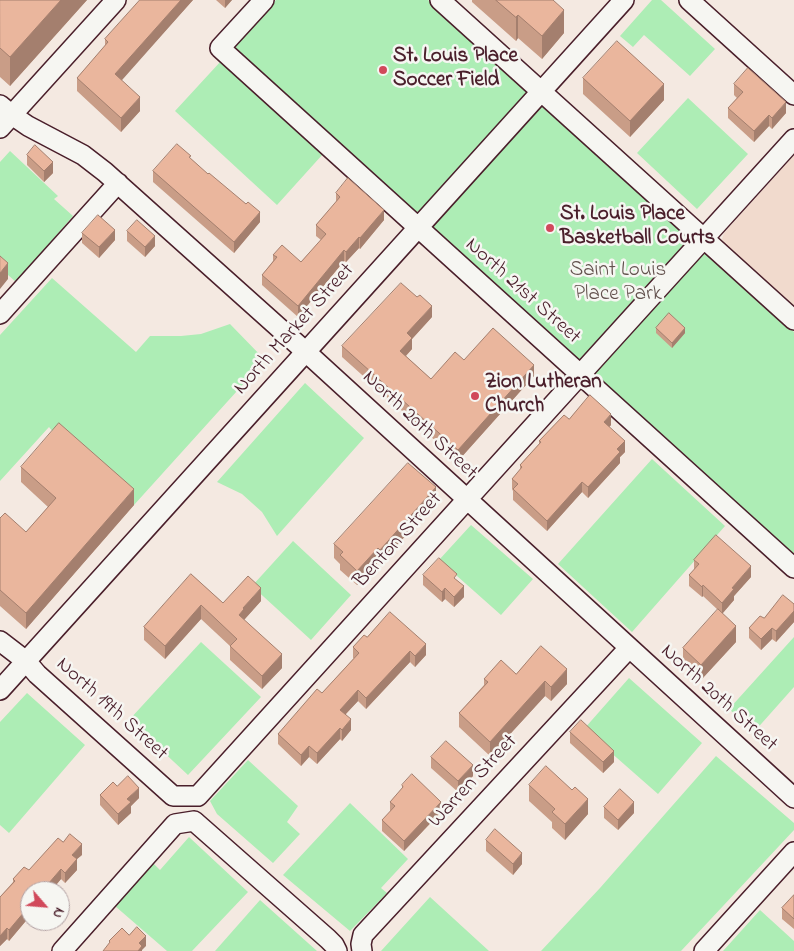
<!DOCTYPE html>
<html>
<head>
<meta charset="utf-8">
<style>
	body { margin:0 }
	#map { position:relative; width:794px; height:951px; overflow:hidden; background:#f4e9e1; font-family:"Indie Flower",sans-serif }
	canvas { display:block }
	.north { position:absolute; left:20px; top:881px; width:50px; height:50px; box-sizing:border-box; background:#f6f6f2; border:1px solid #b1a0a2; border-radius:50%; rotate:117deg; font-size:14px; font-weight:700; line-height:20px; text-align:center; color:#4a1f2b }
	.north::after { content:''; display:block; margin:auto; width:18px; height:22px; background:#d1495b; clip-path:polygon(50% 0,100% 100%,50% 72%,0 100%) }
</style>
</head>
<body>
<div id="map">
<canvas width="794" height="951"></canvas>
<div class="north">N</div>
</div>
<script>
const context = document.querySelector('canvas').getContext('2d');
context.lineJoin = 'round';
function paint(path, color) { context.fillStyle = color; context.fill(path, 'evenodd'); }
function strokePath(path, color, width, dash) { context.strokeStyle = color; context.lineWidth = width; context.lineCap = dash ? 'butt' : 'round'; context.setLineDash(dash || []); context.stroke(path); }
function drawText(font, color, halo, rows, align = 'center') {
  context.font = font + ' "Indie Flower",sans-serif'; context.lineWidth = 5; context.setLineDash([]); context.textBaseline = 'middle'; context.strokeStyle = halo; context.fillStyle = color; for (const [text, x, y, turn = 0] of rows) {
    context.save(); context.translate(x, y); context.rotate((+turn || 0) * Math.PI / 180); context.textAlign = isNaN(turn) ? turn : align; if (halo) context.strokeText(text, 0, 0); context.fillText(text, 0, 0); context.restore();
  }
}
paint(new Path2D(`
	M794,155V308L727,248L722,239L724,233Z`), '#f1dacd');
paint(new Path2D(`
	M276,0H428L685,231L712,258L794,332V556L233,48Z
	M652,0H661L715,49L690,76L644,35L633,47L620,36Z
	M221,61L323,154L277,205L175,111Z
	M688,98L748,154L697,209L637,153Z
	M10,151L58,196L54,199L73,216L16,282L0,268V162Z
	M52,278L136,352L150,336H181L201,334L230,324L265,360L134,505L59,439L49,427L0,481V335Z
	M305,383L364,438L277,536L262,512L242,494L217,482Z
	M652,459L725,526L632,632L558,564Z
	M471,525L533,579L501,615L439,560Z
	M293,541L351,595L311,640L252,586Z
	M794,637V687L754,732L729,709Z
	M201,642L261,697L188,775L129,720Z
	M629,678L702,743L658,794L584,729Z
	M27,693L85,745L9,833L0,825V722Z
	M716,756L794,823V830L681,951H541L600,888Z
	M248,760L298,806L287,822L300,834L273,863L217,814L210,801Z
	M350,803L408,859L381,888L387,893L350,931L283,875Z
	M189,837L248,892L192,951H167L115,906L153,863L160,870Z
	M430,897L489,951H381Z
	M260,900L317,951H215Z
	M760,910L794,941V951H723Z`), '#adedb5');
const minor = new Path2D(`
	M264,0L220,48L794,568
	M440,0L794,320
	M689,0L794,95
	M0,105L12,115L28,126L83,155L105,172L306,352L794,798
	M0,128L116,0
	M0,314L118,183
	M0,641L26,661L37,674L173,796H198L794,139
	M0,690L624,0
	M62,951L175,824L194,821L328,939L334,945L337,951
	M362,951L361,944L363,935L629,648
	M704,951L794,852`);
strokePath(minor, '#4a1f2b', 22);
strokePath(minor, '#f6f6f2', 19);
paint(new Path2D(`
	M0,0H87L10,86L0,77Z
	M140,0H193L121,80L140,111L121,132L77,91V78L105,46V39Z
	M216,0H232L225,8Z
	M472,0H553L564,33L542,59L518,38L516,41L472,2Z
	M583,78L664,100L630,137L583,94Z
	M734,84L786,113L772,129L769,126L754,142L728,118V108L737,98L734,95Z
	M27,155L53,173L44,182L27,165Z
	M191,159L260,222L234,253L153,182V171Z
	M336,193L384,220L360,249L359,248L346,262L344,261L298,317L262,285V275L273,261V255L301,262L321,240L316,236V225L336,203Z
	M127,231L155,246L145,257L127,241Z
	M82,233L115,240L99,258L82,243Z
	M432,317L412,339V349L406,356L431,379L464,360L534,376L458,461L342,357V346Z
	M656,328L685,333L672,348L656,333Z
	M569,419L611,425L609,427L625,452L620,457V463L588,498L582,492L547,531L513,500V491L512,489V479L520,470V465L539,444V441Z
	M21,467L134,505L26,629L0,606V518L26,532L48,507L21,482Z
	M436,502L380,564L378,562L357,585L340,570V564L334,558V544Z
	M694,560L751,577L734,596V600L722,614L736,642L701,680L683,664V648L718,610L703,596L702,597L689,586V575L694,570Z
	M191,574L223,603L261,601L244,620L282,668L262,689L230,660V646L201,619L165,659L144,640V627Z
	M423,575L457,580L464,597L454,607L445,599L442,602L423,585Z
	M794,604V622L776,642L772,639L761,650L749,638V628L764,618Z
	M367,637L426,655L415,667L410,662L366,709L358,701L346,714L351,730L342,741L340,739L317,764L309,757L301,766L278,744V734L322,693L354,658H353V647Z
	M516,674L567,684L551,701L545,696L490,756L459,727V713L484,685V679Z
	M570,732L614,762L603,773L570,743Z
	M431,757L473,776L458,792L431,768Z
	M402,785L441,812L404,851L382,831V820L390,812V802L402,789Z
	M529,785L588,814L565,840L552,828V822L529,801Z
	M117,786L139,798L131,806V813L118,825L100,805V795Z
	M604,807L634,813L618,830L604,818Z
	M486,840L522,864L513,875L486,851Z
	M82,855L77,859V870L65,883L61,879L51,891H30V916L9,941L7,939L0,946V897L13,882V879L29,870Z
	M794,895V929L782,919V908Z`), '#c99d87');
paint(new Path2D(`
	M61,0H87L10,86V57Z
	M181,0H193L115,88V74Z
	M225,0H232L225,8Z
	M564,10V33L542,59V36Z
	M518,15V38L516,41V17Z
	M664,84V100L630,137V121Z
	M140,97V111L121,132V118Z
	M786,102V113L772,129V118Z
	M769,115V126L754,142V131Z
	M53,162V173L44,182V171Z
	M384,210V220L360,249V238Z
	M260,212V222L234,253V242Z
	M115,230V240L99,258V247Z
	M155,236V246L145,257V247Z
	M359,237V248L346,262V252Z
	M344,250V261L298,317V306Z
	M8,263V279L0,289V273Z
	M432,306V317L412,339V349L400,362V351L407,333Z
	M685,328V333L672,348V343Z
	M534,365V376L458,461V450Z
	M611,414V425L604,433V422Z
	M625,441V452L620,457V463L588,498V487L617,449Z
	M582,482V492L547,531V521Z
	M436,487V502L380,564V550Z
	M134,489V505L26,629V613Z
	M378,548V562L357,585V571Z
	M751,566V577L734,596V600L722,614V603L732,588Z
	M703,585V596L702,597V587Z
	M464,586V597L454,607V597Z
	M261,588V601L244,620L239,615L243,608Z
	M445,588V599L442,602V592Z
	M201,605V619L165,659V646Z
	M794,611V622L776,642V631Z
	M736,626V642L701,680V665Z
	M772,628V639L761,650V639Z
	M426,644V655L415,667V656Z
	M410,651V662L366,709V698Z
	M282,654V668L262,689V676Z
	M567,669V684L551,701V687Z
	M545,681V696L490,756V742Z
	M358,690V701L340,720V710Z
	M351,719V730L342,741V730Z
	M340,728V739L317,764V753Z
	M309,746V757L301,766V755Z
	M614,751V762L603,773V762Z
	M473,765V776L458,792V781Z
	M139,788V798L131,806V813L118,825V814L127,799Z
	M588,799V814L565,840V824Z
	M441,802V812L404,851V841Z
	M634,802V813L618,830V820Z
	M82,844V855L77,859V870L65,883V873L72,855Z
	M522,853V864L513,875V864Z
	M61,869V879L51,891H42Z
	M30,905V916L9,941V930Z
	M7,928V939L0,946V936Z
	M146,936V946L142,950V951H138L139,943Z`), '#a47f6e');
const building = new Path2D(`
	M0,0H61L10,57L0,48Z
	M140,0H181L115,74L140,97L121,118L77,78L108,42L105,39Z
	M496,0H553L564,10L542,36L518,15L516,17Z
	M617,41L664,84L630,121L583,78Z
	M748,68L786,102L772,118L769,115L754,131L728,108L743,92L734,84Z
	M177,144L191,156L189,157L208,174L209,173L246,204L248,202L260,212L234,242L153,171Z
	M35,145L53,162L44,171L27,155Z
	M348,178L384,210L360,238L359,237L346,252L344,250L298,306L262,275L277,257L273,255L282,245L301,262L326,234L316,225L340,197L336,193Z
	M98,215L115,230L99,247L82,233Z
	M137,220L155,236L145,247L127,231Z
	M0,256L8,263L0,273Z
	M401,283L417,297L420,295L432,306L407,333L412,338L400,351L431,379L455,352L464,360L493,328L534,365L458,450L342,346Z
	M669,313L685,328L672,343L656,328Z
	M590,395L611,414L604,422L625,441L617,449L620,452L588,487L582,482L547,521L513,489L518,484L512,479L522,467L520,465L541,442L539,441L564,415L569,419Z
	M59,423L134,489L26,613L0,590V518L5,513L26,532L56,498L21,467Z
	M408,463L436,487L380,550L378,548L357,571L340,555L343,552L334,544Z
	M716,535L751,566L732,588L734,589L722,603L703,585L702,587L689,575L699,564L694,560Z
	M439,558L457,574L454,578L464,586L454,597L445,588L442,592L423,575Z
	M191,574L223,603L248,576L261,588L243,608L244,609L239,615L282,654L262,676L230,646L237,639L201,605L165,646L144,627Z
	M783,595L794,604V611L776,631L772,628L761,639L749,628L760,616L764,618Z
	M718,609L736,626L701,665L683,648Z
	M390,612L426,644L415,656L410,651L366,698L358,690L340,710L351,719L342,730L340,728L317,753L309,746L301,755L278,734L317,689L322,693L359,653L353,647L364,635L367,637Z
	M541,646L567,669L551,687L545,681L490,742L459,713L488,682L484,679L501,660L516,674Z
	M581,720L614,751L603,762L570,732Z
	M446,741L473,765L458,781L431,757Z
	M546,766L572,790L575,787L588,799L565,824L552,812L555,809L529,785Z
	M412,774L441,802L404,841L382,820L395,806L390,802L403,787L402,785Z
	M128,776L139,788L127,799L131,802L118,814L100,795L113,782L117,786Z
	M620,789L634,802L618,820L604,807Z
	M495,829L522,853L513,864L486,840Z
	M70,834L82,844L72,855L77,859L65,873L61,869L42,891H30V905L9,930L7,928L0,936V897L15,881L13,879L24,867L29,870L58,838L63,842Z
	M794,895V919L782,908Z
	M137,927L146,936L139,943L142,946L138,951H103L110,942L109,941L122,928L129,935Z`);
paint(building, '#eab69d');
strokePath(building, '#a47f6e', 1);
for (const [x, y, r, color] of [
	[383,70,5,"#d1495b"],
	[550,228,5,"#d1495b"],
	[475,396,5,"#d1495b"]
]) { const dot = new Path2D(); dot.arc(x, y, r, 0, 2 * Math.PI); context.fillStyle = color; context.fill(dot); strokePath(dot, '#f6f6f2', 2); }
drawText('bold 21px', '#4a1f2b', '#f6f6f2', [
	["St. Louis Place",393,58],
	["Soccer Field",393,82],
	["St. Louis Place",560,216],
	["Basketball Courts",560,240],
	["Zion Lutheran",485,384],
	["Church",485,408]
], 'left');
drawText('21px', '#63524e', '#f6f6f2', [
	["Saint Louis",618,272],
	["Place Park",618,296]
]);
drawText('21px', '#4a1f2b', '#f6f6f2', [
	["North 21st Street",522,292,42],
	["North Market Street",295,330,-48],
	["North 20th Street",419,426,43],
	["Benton Street",399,541,-48],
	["North 20th Street",718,699,42],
	["North 19th Street",111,710,42],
	["Warren Street",474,782,-47]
]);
</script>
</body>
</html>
